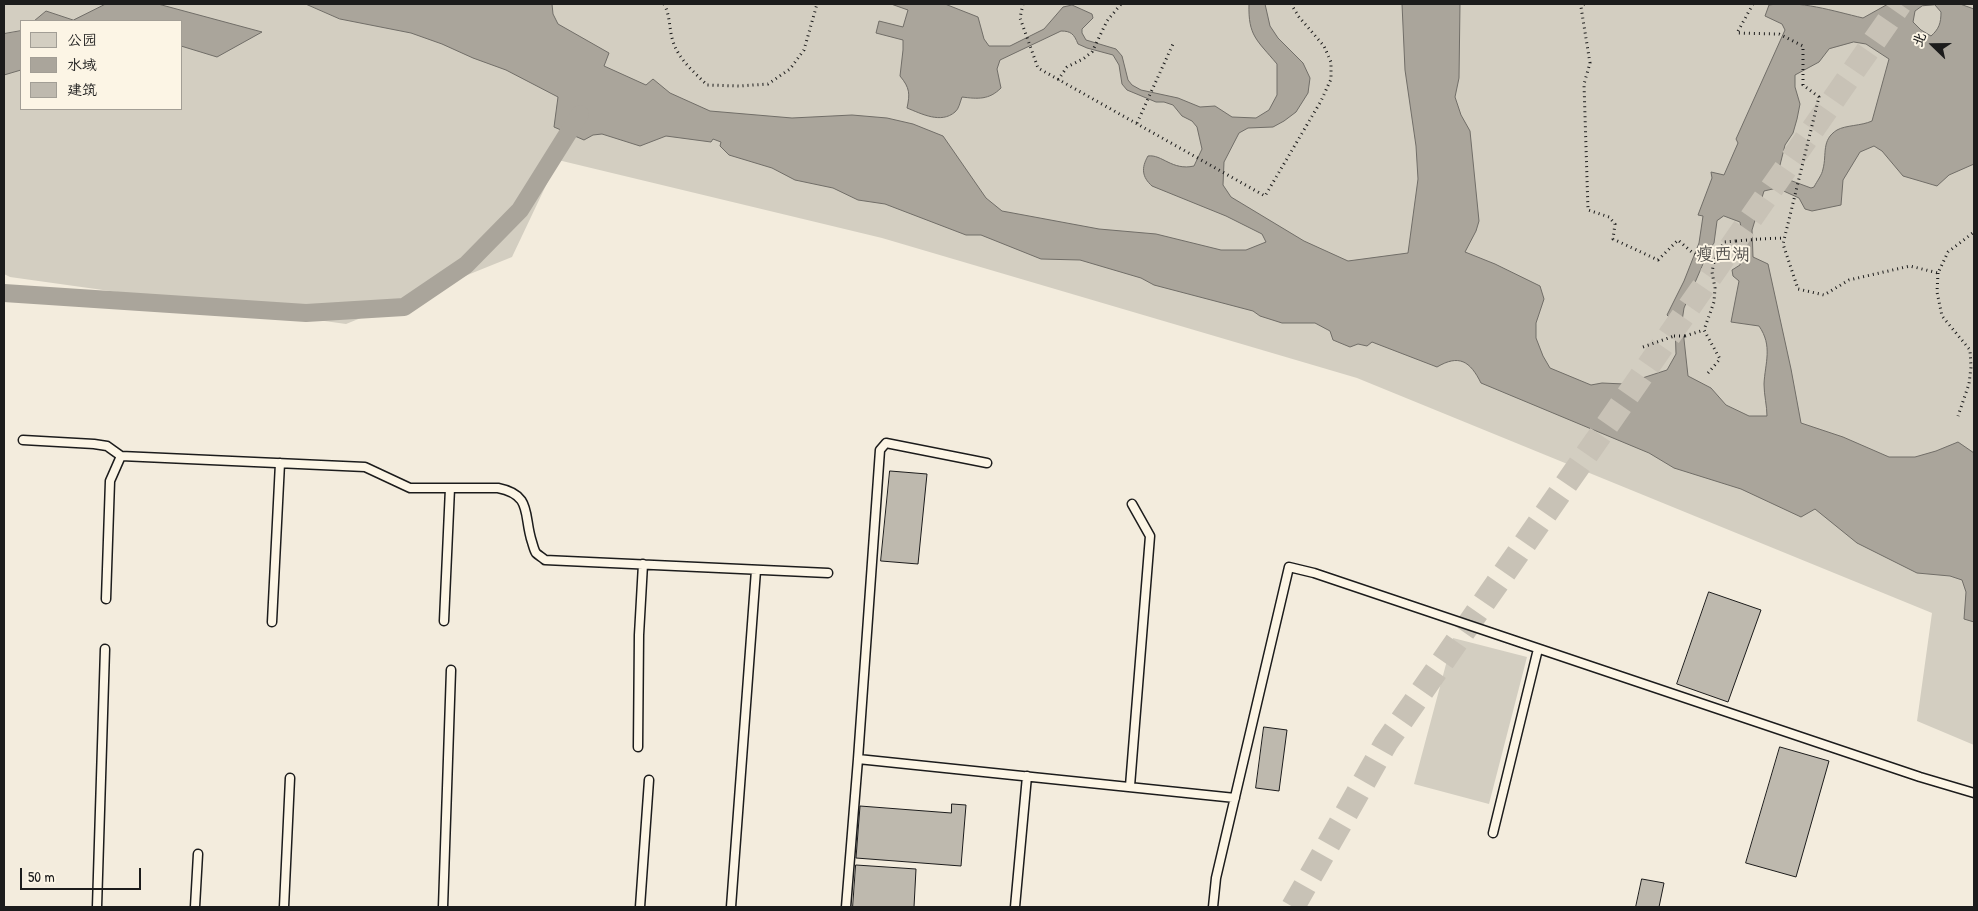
<!DOCTYPE html>
<html>
<head>
<meta charset="utf-8">
<style>
	body { margin:0 }
	#map { position:relative; width:1978px; height:911px; overflow:hidden; background:#f3ecdd; font-family:"Patrick Hand","LXGW WenKai TC",sans-serif }
	canvas { display:block }
	.frame { position:absolute; inset:0; border:5px solid #1c1c1c; pointer-events:none }
	.legend { position:absolute; left:20px; top:20px; width:162px; height:90px; box-sizing:border-box; background:#fcf5e5; border:1px solid #a29e95; margin:0; padding:6px 9px; list-style:none; font-size:15px; color:#1c1c1c }
	.legend li { display:flex; align-items:center; gap:10px; height:25px }
	.legend b { width:25px; border:1px solid #a29e95 }
	.north { position:absolute; left:1908px; top:20px; width:50px; height:50px; -webkit-text-stroke:4px #fcf5e5; paint-order:stroke; rotate:292deg; font-size:14px; font-weight:700; line-height:20px; text-align:center; color:#1c1c1c }
	.north::after { content:''; display:block; margin:auto; width:18px; height:22px; background:#1c1c1c; clip-path:polygon(50% 0,100% 100%,50% 72%,0 100%) }
	.scale { position:absolute; left:20px; top:868px; width:121px; height:22px; box-sizing:border-box; border:2px solid #1c1c1c; border-top:0; padding-left:6px; font-size:15px; line-height:18px; white-space:nowrap; color:#1c1c1c; -webkit-text-stroke:4px #fcf5e5; paint-order:stroke }
</style>
</head>
<body>
<div id="map">
<canvas width="1978" height="911"></canvas>
<div class="frame"></div>
<ul class="legend">
<li><b style="height:14px;background:#d3cec1"></b>公园</li>
<li><b style="height:14px;background:#aaa59b"></b>水域</li>
<li><b style="height:14px;background:#beb9ae"></b>建筑</li>
</ul>
<div class="north">北</div>
<div class="scale">50 m</div>
</div>
<script>
const context = document.querySelector('canvas').getContext('2d');
context.lineJoin = 'round';
function paint(path, color) { context.fillStyle = color; context.fill(path, 'evenodd'); }
function strokePath(path, color, width, dash) { context.strokeStyle = color; context.lineWidth = width; context.lineCap = dash ? 'butt' : 'round'; context.setLineDash(dash || []); context.stroke(path); }
function drawText(font, color, halo, rows, align = 'center') {
  context.font = font + ' "Patrick Hand","LXGW WenKai TC",sans-serif'; context.lineWidth = 4; context.setLineDash([]); context.textBaseline = 'middle'; context.strokeStyle = halo; context.fillStyle = color; for (const [text, x, y, turn = 0] of rows) {
    context.save(); context.translate(x, y); context.rotate((+turn || 0) * Math.PI / 180); context.textAlign = isNaN(turn) ? turn : align; if (halo) context.strokeText(text, 0, 0); context.fillText(text, 0, 0); context.restore();
  }
}
paint(new Path2D(`
	M4,4H1974V745L1917,721L1932,613L1357,378L882,238L558,160L512,257L346,324L10,277L4,274ZM21,21H181V109H21Z
	M1453,638L1527,657L1489,804L1414,784Z`), '#d3cec1');
const water = new Path2D(`
	M106,4H158L262,32L217,57L181,46V21H34L46,11L73,20Z
	M306,4H552L553,14L558,24L609,53L604,66L646,85L653,79L670,93L710,111L792,118L852,115L887,118L913,124L943,136L986,198L1002,211L1099,229L1156,234L1221,250H1246L1266,242L1262,234L1226,216L1152,186C1142,177 1141,168 1148,156C1162,154 1172,171 1194,166L1202,149L1197,127L1192,121L1182,116L1173,105L1164,102H1156L1127,90L1122,84L1119,65L1113,55L1087,48L1078,44C1074,34 1071,31 1061,31L1000,60L997,69L1001,88C989,100 978,99 962,97C960,102 959,109 955,112C941,124 922,114 907,108C910,94 910,88 900,76L903,50V40L876,33L879,21L903,27L908,10L891,4H945L978,17L984,39L989,46H1010L1044,29L1063,7L1072,5L1092,14L1093,18L1082,29V33L1086,40L1116,49L1122,56L1128,80L1132,85L1141,90L1178,98L1200,107L1215,106L1232,117L1256,118L1269,110L1277,95V64C1257,40 1248,36 1249,4H1265L1270,26L1278,38L1303,63L1310,78L1308,93L1296,112L1284,121L1273,127L1248,128L1239,133L1224,162L1223,185L1231,197L1304,241L1348,261L1408,253L1418,179L1416,146L1405,70L1402,4H1460L1459,78L1455,97L1461,115L1470,131L1479,221L1476,231L1465,252L1495,264L1540,286L1544,299L1536,323V338L1543,356L1550,368L1591,385L1602,383L1624,384L1667,370L1676,354L1675,323L1667,315L1684,281L1699,243L1703,216L1698,215L1712,178L1711,172L1724,175L1738,143L1736,139L1785,30L1782,24L1765,16L1769,5C1800,0 1833,11 1863,18L1888,4H1960L1974,9V164L1949,175L1937,186L1903,176L1882,151L1874,146L1860,152L1843,180L1841,205L1812,211L1805,209L1799,198L1777,188L1764,191L1752,230L1753,257L1768,264L1791,369L1801,423L1843,437L1889,457H1915L1936,451L1958,442L1974,453V622L1964,619L1966,592L1962,580L1950,576L1917,573L1857,543L1815,509L1801,517L1741,489L1674,468L1649,453L1481,383C1470,361 1459,354 1437,367L1372,342L1367,346L1358,344L1350,347L1333,340L1330,331L1315,323H1282L1260,316L1253,311L1154,285L1141,278L1080,260L1041,259L981,235H966L885,204L858,200L833,188L795,180L772,168L729,155L720,146L721,142L713,139L711,142L666,136L640,146L602,134L593,135L584,140L554,127L558,97L506,70L473,58L442,44L411,33L340,19ZM1935,5L1941,12C1941,23 1939,29 1931,36L1921,30L1913,22L1915,11L1922,6ZM1854,42L1866,44L1889,59L1872,121C1861,126 1846,125 1837,130C1821,140 1827,154 1823,169C1822,175 1817,181 1814,187L1811,188L1784,178L1779,169L1785,145L1793,133L1797,119L1800,104L1795,87V75L1819,62L1829,49ZM1724,216L1740,222C1743,236 1743,252 1740,265L1732,270L1733,276L1739,281L1731,322L1759,326C1773,346 1765,363 1764,384C1764,395 1767,406 1767,416H1749L1726,405L1711,388L1688,376L1682,321L1684,308L1709,250L1714,243L1717,221Z
	M21,31V70L4,75V34Z`);
paint(water, '#aaa59b');
strokePath(water, '#716e68', 1);
strokePath(new Path2D(`
	M4,293L306,313L404,307L466,265L520,210L580,114`), '#aaa59b', 18);
const building = new Path2D(`
	M890,471L927,474L918,564L881,561Z
	M1709,592L1761,610L1728,702L1677,684Z
	M1264,727L1287,730L1279,791L1256,788Z
	M1780,747L1829,761L1796,877L1746,863Z
	M952,804L966,805L961,866L856,858L860,806L951,813Z
	M856,865L916,869L914,907H853Z
	M1642,879L1664,883L1659,907H1636Z`);
paint(building, '#beb9ae');
strokePath(building, '#1c1c1c', 1);
strokePath(new Path2D(`
	M1293,907L1386,743L1900,4`), '#c8c2b6', 24, [24, 12]);
const service = new Path2D(`
	M23,440L94,444L107,446L121,456L365,467L410,488H498C533,495 523,515 532,542C533,545 534,550 536,553C538,555 543,558 545,560L828,573
	M106,599L110,481L121,456
	M444,621L450,488
	M272,622L280,463
	M638,747L639,635L643,564
	M858,759L1235,798
	M1130,786L1150,536L1132,504
	M1493,833L1538,649
	M97,907L105,649
	M195,907L198,854
	M284,907L290,778
	M443,907L451,670
	M640,907L649,780
	M731,907L756,570
	M846,907L858,759L880,450L886,443L987,463
	M1015,907L1027,776
	M1213,907L1216,878L1289,567L1314,573L1920,777L1974,793`);
strokePath(service, '#1c1c1c', 11);
strokePath(new Path2D(`
	M664,4C670,15 669,26 672,38C677,58 693,71 707,85L739,86L768,84L790,69L804,50L817,4
	M1023,4L1020,18L1038,68L1265,196L1321,101L1331,79V62L1324,46L1299,17L1291,4
	M1584,4L1581,7L1590,63L1584,84L1588,210L1609,217L1615,224L1613,239L1658,260L1678,240L1694,254L1714,262
	M1753,4L1737,33L1779,34L1803,46V85L1819,97L1783,244L1798,289L1824,295L1849,280L1910,266L1938,273L1948,252L1974,232
	M1058,80L1067,67L1083,59L1092,52L1107,21L1121,4
	M1137,123L1173,44
	M1760,239L1784,238
	M1938,273L1937,292L1942,316L1970,350L1971,367L1969,384L1958,416
	M1685,336L1704,330
	M1643,347L1674,336
	M1708,373L1720,359L1704,330L1714,302L1715,288L1712,272L1714,262L1724,242L1736,241`), '#1c1c1c', 3, [1, 4]);
strokePath(service, '#fcf5e5', 8);
strokePath(new Path2D(`
	M1736,241L1760,239
	M1674,336H1685`), '#1c1c1c', 3, [1, 4]);
drawText('18px', '#53514e', '#fcf5e5', [
	["瘦西湖",1723,255]
]);
</script>
</body>
</html>
